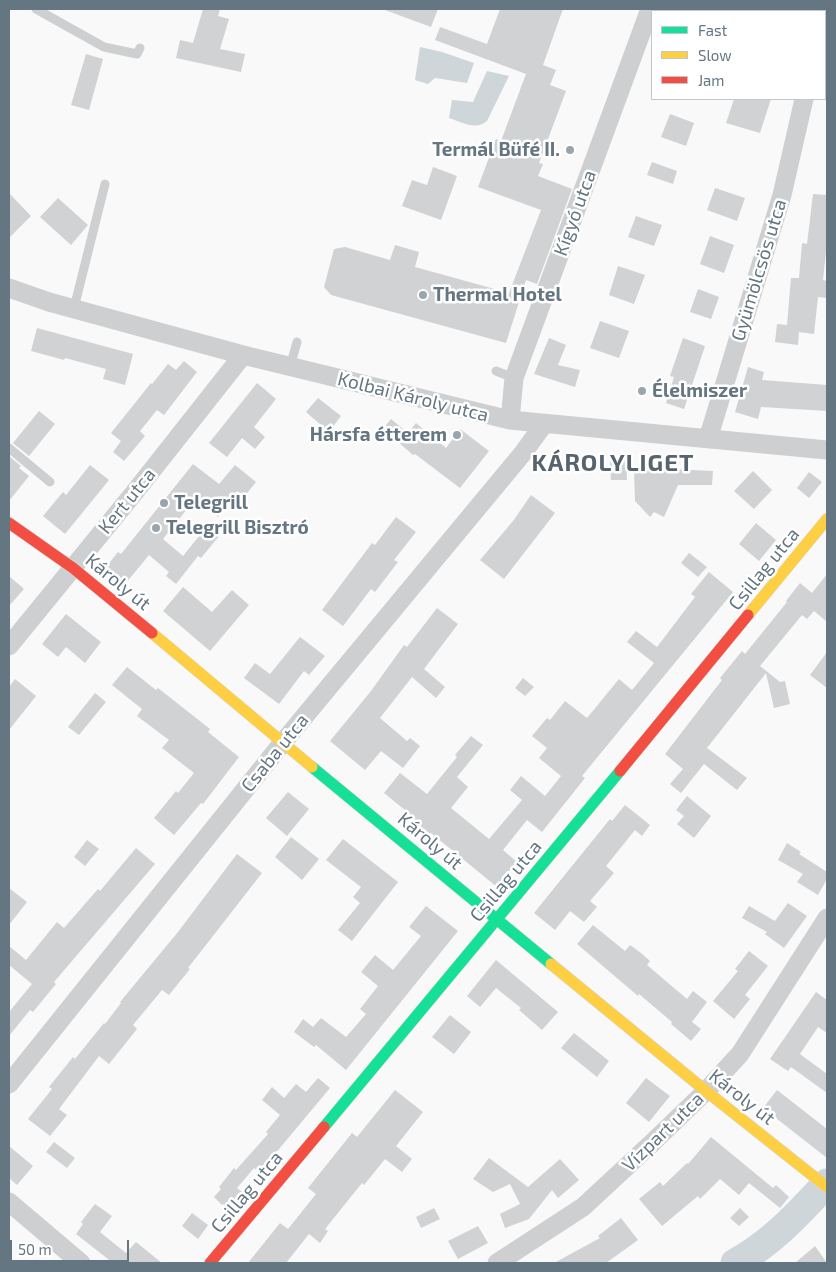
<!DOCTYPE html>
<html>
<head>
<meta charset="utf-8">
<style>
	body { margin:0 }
	#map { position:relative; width:836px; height:1272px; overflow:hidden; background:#f9f9f9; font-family:"Exo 2",sans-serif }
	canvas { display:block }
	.frame { position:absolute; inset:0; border:10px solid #657683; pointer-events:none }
	.legend { position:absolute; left:651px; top:10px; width:175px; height:90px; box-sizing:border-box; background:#fff; border:1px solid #c1c8cd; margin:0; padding:6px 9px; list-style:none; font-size:15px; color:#657683 }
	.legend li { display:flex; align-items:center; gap:10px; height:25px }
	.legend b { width:25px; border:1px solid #c1c8cd }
	.scale { position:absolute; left:10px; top:1240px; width:119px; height:22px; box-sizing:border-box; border:2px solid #657683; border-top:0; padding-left:6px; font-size:15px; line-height:18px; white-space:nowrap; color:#657683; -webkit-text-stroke:4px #fff; paint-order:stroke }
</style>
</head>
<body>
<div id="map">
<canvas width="836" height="1272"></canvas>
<div class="frame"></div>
<ul class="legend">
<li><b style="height:6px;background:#16e098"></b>Fast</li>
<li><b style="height:6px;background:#ffcf43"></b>Slow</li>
<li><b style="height:6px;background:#f24e42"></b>Jam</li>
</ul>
<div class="scale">50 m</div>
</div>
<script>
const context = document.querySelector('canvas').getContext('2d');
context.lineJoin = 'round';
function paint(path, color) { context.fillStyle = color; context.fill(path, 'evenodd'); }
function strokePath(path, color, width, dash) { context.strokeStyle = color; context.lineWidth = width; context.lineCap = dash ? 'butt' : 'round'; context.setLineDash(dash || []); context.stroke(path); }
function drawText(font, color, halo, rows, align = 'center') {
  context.font = font + ' "Exo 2",sans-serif'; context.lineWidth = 5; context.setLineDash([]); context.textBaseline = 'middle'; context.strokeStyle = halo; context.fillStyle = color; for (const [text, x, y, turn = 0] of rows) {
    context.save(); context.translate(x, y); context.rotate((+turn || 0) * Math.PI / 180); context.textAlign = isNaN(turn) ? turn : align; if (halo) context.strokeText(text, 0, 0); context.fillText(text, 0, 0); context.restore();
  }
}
paint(new Path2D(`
	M420,47L442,52L474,63L467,83L435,78L428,84L415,80Z
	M487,71L509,76L487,121C476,131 461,122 449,118L452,100L473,102Z`), '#ced6d9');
strokePath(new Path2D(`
	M735,1263C772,1243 799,1213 827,1183`), '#ced6d9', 29);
paint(new Path2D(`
	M203,9H220L218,16L229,19L220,49L245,54L241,72L176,58L180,40L193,43Z
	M385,9H438L431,27L385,10Z
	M500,9H563L543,65L556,70L550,85L566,91L539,163L543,164L538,176L572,189L537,284L526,280L506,343L331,295L324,287L334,249L345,247L390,260L395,245L419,252L415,267L509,293L541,210L478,187L496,139L501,141L526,74L435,40L440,27L487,44Z
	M86,54L103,59L89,110L71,105Z
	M734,99H771L760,133L726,123Z
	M670,114L694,123L686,146L661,137Z
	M652,162L677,171L673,184L647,175Z
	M433,167L457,176L441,220L402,206L412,180L427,185Z
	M715,188L745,198L737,221L707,210Z
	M9,193L31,216L9,238Z
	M813,194L827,195V242L823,280L827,281V298L818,297L814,334L799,332L798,345L775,342L777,324L787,325L791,278H799L802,243L807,244Z
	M58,198L88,225L71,245L40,217Z
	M636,216L662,225L654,246L628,237Z
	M710,236L734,245L724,273L700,264Z
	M618,266L645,275L634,304L609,295Z
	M698,289L719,297L711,319L690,312Z
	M600,321L629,331L619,358L590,348Z
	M37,328L133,354L125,385L103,379L106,369L65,358L64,360L31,351Z
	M549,338L566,345L558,365L580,370L575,387L534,374Z
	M683,338L705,346L684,409L666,403L674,377L670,376Z
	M184,361L197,372L164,415L157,410L140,431L145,436L124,461L113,452L121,441L111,433L151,383L152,384L168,364L176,370Z
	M748,367L764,372L762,380L827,385V411L761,407L758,419L735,412Z
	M257,383L276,399L254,427L265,437L255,449L242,438L227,457L209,443Z
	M318,398L341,416L329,432L306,412Z
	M39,411L55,424L29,456L13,443Z
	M391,419L408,433L416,423L446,448L460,429L489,451L460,488L415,454L413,455L383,429Z
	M9,456L21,466L19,468L29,476L9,501Z
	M626,460L627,480H611L610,461Z
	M193,464L219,484L235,465L256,482L244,497L237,491L218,517L195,499L163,539L183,556L208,525L220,535L201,558L198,556L176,584L166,576L169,572L149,555L126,583L106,567L118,552L121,554Z
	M90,465L109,480L65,534L43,516L63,492L66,495Z
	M667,469L713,471L712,485H678L664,517L654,512L650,517L635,501L634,470Z
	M753,471L772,490L754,509L734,491Z
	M809,472L822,482L809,498L797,488Z
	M531,495L555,513L504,579L480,560L513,521Z
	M396,517L416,532L394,560L398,562L375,592L371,589L343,626L322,610L372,543L375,545Z
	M756,523L776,540L759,561L739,544Z
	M689,553L707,567L698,577L681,563Z
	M709,572L733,592L582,776L585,778L542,832L527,820L503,850L517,862L497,887L431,833L430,834L409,817L411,815L384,793L400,773L427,794L457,757L455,755L471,736L483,745L457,777L468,787L451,808L489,839L522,800L510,790L521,776L545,796L561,776L539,758L547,748L532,736L547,718L550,720L565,701L587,718L619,679L632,690L654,663L627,642L636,631L657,647L695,597L691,594Z
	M827,574V622L814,611L807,619L802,615L760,666L780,682L785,681L790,704L774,708L766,673L707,748L747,778L737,790L704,764L681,793L670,784L683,769L665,754L722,680L720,678L742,651L745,654L787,602L786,601L800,583L812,593Z
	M9,576L24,589L9,606Z
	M183,587L212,612L232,590L249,605L210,651L163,611Z
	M437,608L458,624L424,669L445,687L436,698L412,677L380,718L407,741L410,738L420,746L403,768L381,751L365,770L330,741L371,691L404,645L407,647Z
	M66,614L101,642L85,663L66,647L58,657L42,644Z
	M300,637L325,656L309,675L304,671L279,704L244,678L255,663L270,674Z
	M827,652V688L810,675Z
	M127,667L156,690L158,688L177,703L210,729L208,732L239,757L203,804L201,803L174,835L154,818L176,791L178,793L194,773L162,748L169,740L137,716L142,709L112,685Z
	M523,678L534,687L525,696L515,688Z
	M15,679L36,696L9,730V687Z
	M95,693L106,702L79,735L68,727Z
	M288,792L309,809L287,836L266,818Z
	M687,796L711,816L694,838L677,824L684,816L676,810Z
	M625,805L650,825L642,836L635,830L606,866L614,873L590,901L597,907L584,922L570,911L555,930L534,913L610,819L612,821Z
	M291,837L319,859L302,880L275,857Z
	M343,839L398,882L352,941L338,930L360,903L353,897L361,887L326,860Z
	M87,840L99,849L85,866L74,857Z
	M787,843L801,852L799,854L827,872V879L818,895L797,882L803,874L778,860Z
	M136,848L155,864L54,982L56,984L33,1012L30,1010L9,1036V1012L32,984L9,965V946L26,960L57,922L64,928L98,889L100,891Z
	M237,854L262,873L188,968L190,969L169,995L162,990L133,1025L137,1029L109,1064L99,1056L59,1109L67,1115L50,1136L28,1119L52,1089L49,1087L73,1057L75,1059L104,1023L105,1024L121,1003L120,1002L178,932Z
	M9,888L27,902L9,925Z
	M788,903L807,916L784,948L765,934L767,932L742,918L749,906L775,921Z
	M426,906L458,931L346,1070L316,1045L314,1047L294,1032L303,1019L313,1027L321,1018L346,1037L366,1014L360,1009L378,986L361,972L375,955L393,970L421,936L409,927Z
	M593,925L625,951L630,945L641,953L650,961L647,965L687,999L693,991L707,1002L692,1022L701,1029L691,1041L671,1024L672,1022L639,994L638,996L577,944Z
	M749,951L768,966L745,995L750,999L734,1019L713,1001L738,971L735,969Z
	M496,960L558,1012L542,1030L519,1010L521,1008L496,988L480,1007L467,996Z
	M816,992L827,1000V1033L818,1027L800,1054L827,1074V1093L791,1067L788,1071L770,1059Z
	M450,1015L471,1032L454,1054L432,1037Z
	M574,1033L609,1061L597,1077L561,1048Z
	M318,1078L330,1088L274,1155L276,1157L262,1174L254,1168L237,1188L246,1195L232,1211L223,1204L222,1205L214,1197L221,1189L219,1187L234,1168L236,1170L268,1134L266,1132L280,1115L262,1100L272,1087L284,1098L296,1084L306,1092Z
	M646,1078L670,1096L649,1122L626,1103Z
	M395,1090L423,1112L396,1146L412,1159L402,1172L385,1159L364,1185L362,1183L325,1229L328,1231L320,1243L309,1234L286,1263H248L280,1223L288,1229L316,1194L308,1188L352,1133L357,1137Z
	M777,1090L827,1129V1158L763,1108Z
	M711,1137L773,1188L776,1185L789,1197L780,1208L749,1183L739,1195L720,1179L700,1199L698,1196L662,1226L639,1199L660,1182L663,1186L687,1163L688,1164Z
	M54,1142L75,1158L67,1168L46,1152Z
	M9,1146L33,1166L17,1185L9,1178Z
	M489,1158L528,1187L560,1159L579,1180L558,1198L552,1190L529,1219L505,1228L500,1214L520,1204L510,1184L493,1192L473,1179Z
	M95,1204L112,1216L100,1232L126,1253L136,1242L162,1263H113L76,1234L83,1224L81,1222Z
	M434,1208L440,1219L421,1228L416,1217Z
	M740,1208L749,1217L739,1226L730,1218Z
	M192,1213L208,1225L198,1239L182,1226Z
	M621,1218L638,1240L606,1263H554L600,1238L598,1236Z
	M478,1226L488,1243L458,1259L448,1241Z
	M815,1246L827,1263H795Z`), '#d0d2d3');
const fast = new Path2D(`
	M312,767L551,964
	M324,1127L620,771`);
const slow = new Path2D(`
	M748,615L827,519
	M152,633L312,767
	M551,964L706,1091L827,1187`);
const jam = new Path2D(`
	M9,523L73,568L152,633
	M620,771L748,615
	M210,1263L324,1127`);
strokePath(fast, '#d5d6d7', 12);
strokePath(slow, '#d5d6d7', 12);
strokePath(jam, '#d5d6d7', 12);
strokePath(new Path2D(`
	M36,9L104,47L137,54L140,48
	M74,308L105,184
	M290,367L297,342
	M496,371L514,378
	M9,448L50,482`), '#cecfd0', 9);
strokePath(new Path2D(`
	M825,17L827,13
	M9,288L49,302L243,355L510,420L827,450
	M510,420L514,378L650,9
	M708,439L782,195L804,99
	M9,646L134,493L243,355
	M9,1084L284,741L523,453L544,424
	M9,1202L81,1263
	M497,1263L583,1207L652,1143L706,1091L740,1054L827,918`), '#cecfd0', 19);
strokePath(fast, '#16e098', 11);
strokePath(slow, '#ffcf43', 11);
strokePath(jam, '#f24e42', 11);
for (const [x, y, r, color] of [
	[570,150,5,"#99a4ac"],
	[423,295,5,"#99a4ac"],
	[642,391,5,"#99a4ac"],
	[457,435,5,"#99a4ac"],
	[164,503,5,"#99a4ac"],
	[156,528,5,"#99a4ac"]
]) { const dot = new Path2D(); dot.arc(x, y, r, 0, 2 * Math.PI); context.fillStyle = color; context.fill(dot); strokePath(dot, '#fff', 2); }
drawText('bold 19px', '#657683', '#fff', [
	["Termál Büfé II.",560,150,"right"],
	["Thermal Hotel",433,295],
	["Élelmiszer",652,391],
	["Hársfa étterem",447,435,"right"],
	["Telegrill",174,503],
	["Telegrill Bisztró",166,528]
], 'left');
drawText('19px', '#657683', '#fff', [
	["Kígyó utca",575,213,-70],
	["Gyümölcsös utca",759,270,-73],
	["Kolbai Károly utca",413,397,14],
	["Kert utca",127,501,-51],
	["Csillag utca",764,569,-51],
	["Károly út",118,582,39],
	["Csaba utca",275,753,-51],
	["Károly út",430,841,40],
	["Csillag utca",506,881,-50],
	["Károly út",742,1097,38],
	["Vízpart utca",663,1132,-44],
	["Csillag utca",247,1192,-50]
]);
context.letterSpacing = '1px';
drawText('bold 24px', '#57646e', '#fff', [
	["KÁROLYLIGET",613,463]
]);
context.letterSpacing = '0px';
</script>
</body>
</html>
